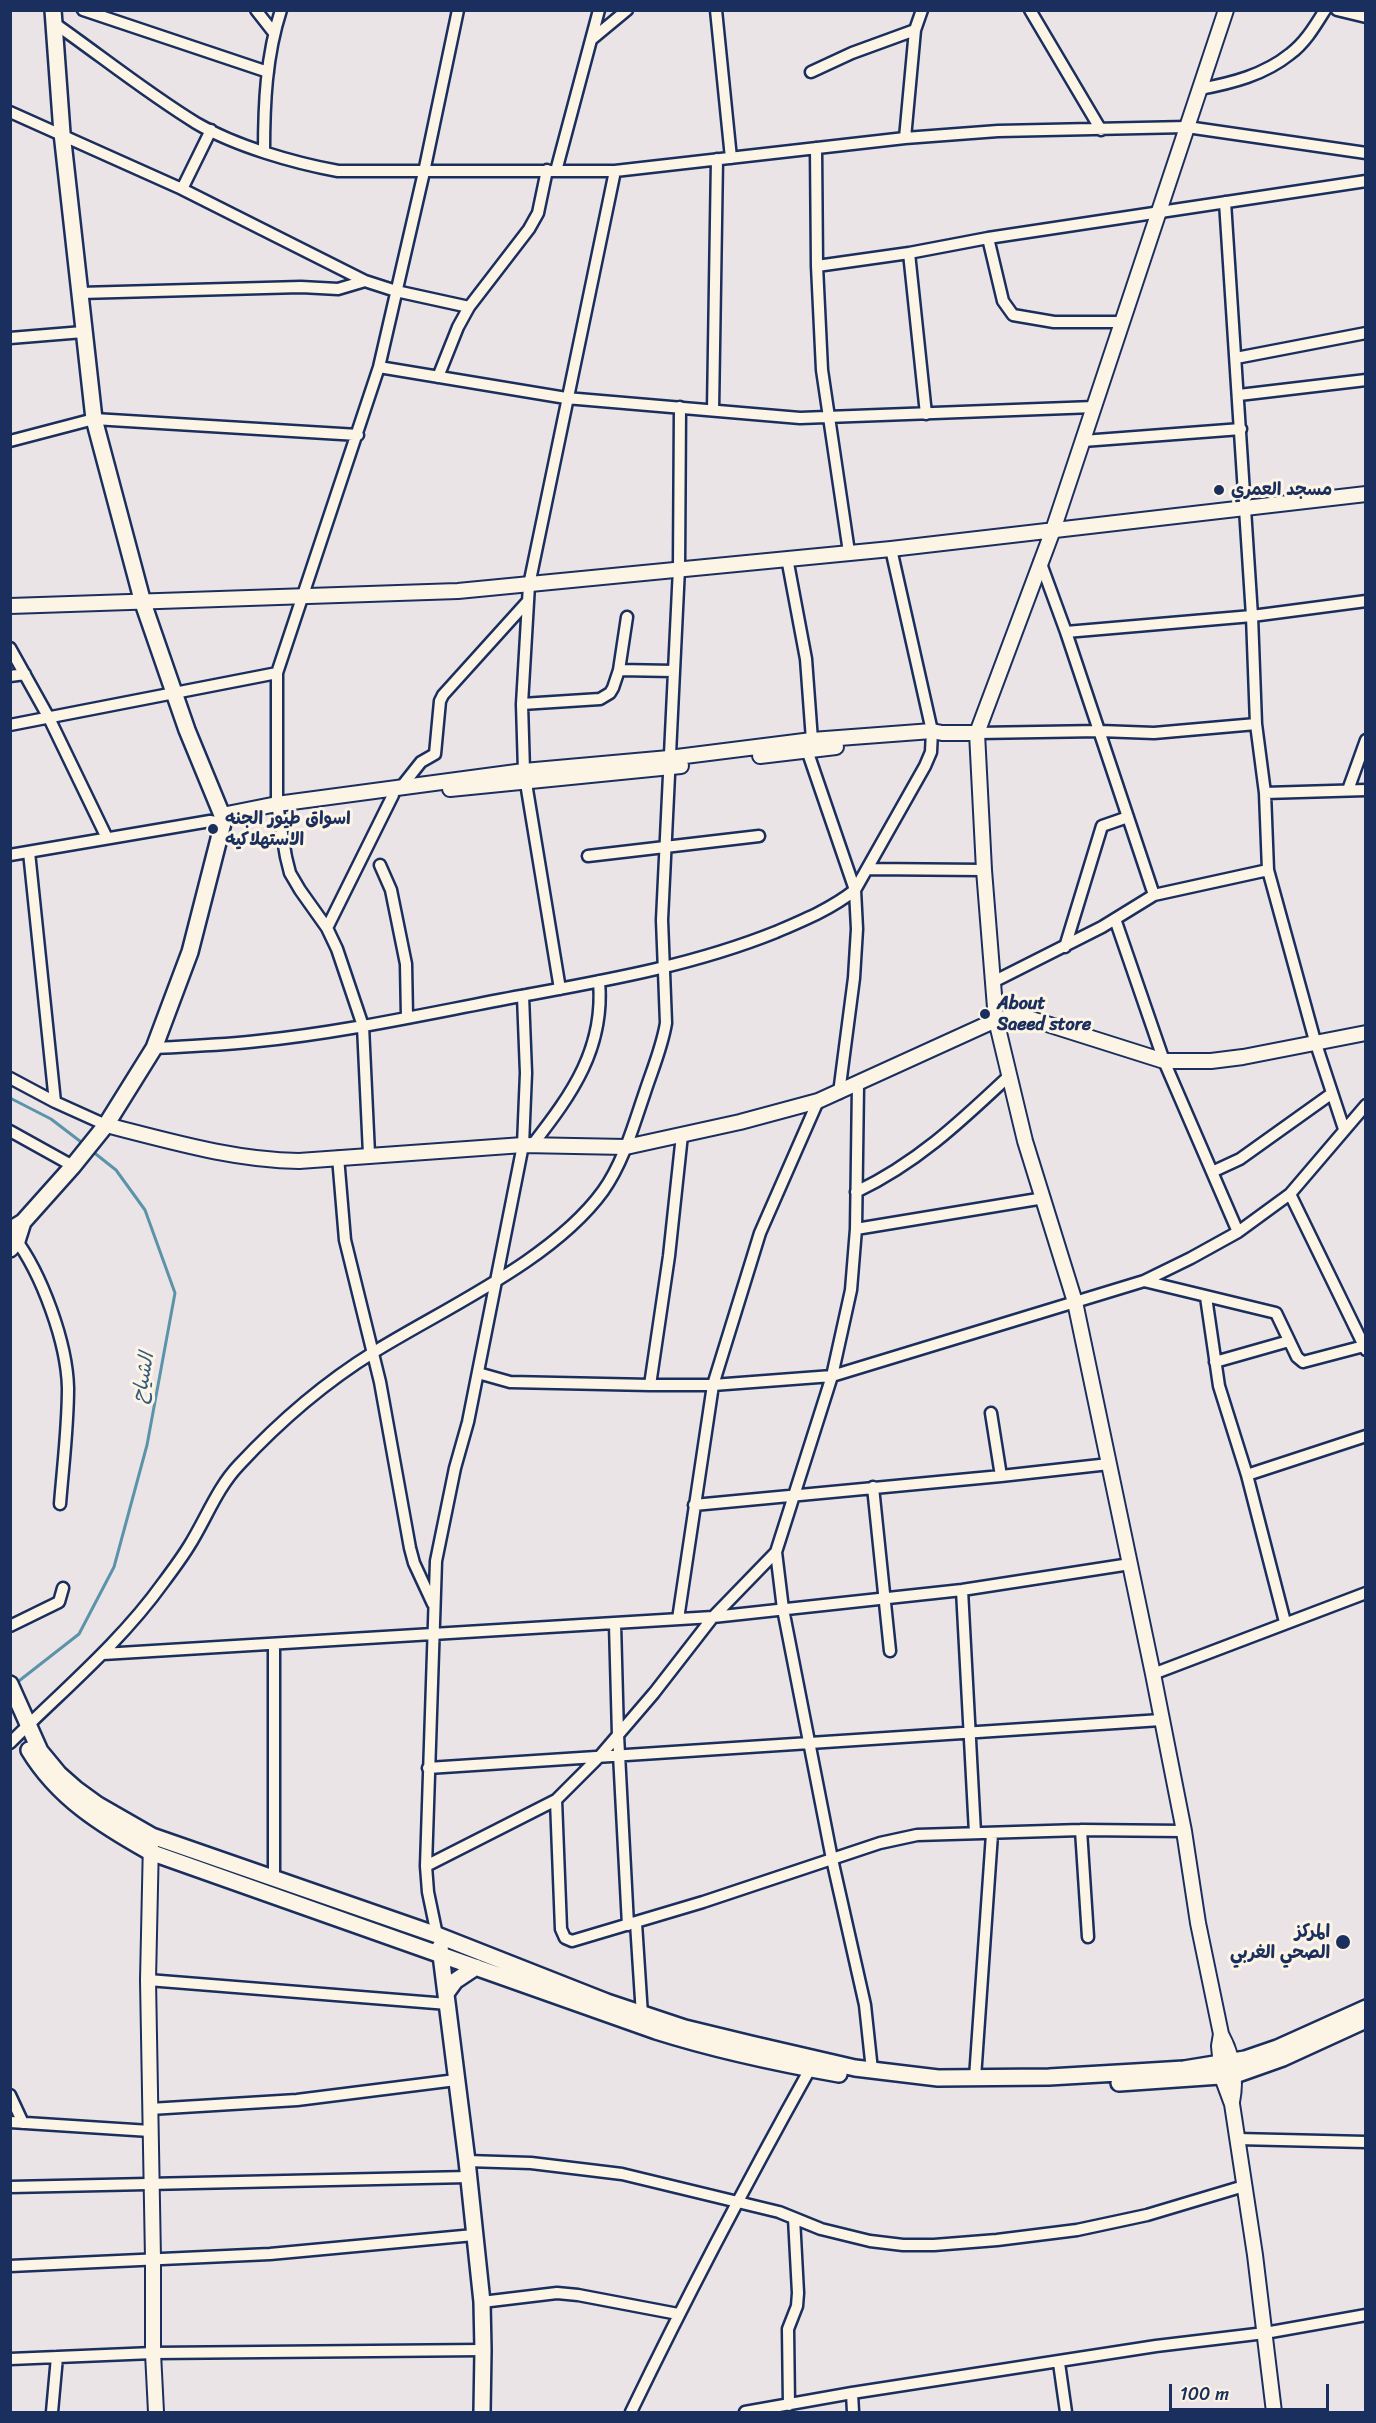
<!DOCTYPE html>
<html>
<head>
<meta charset="utf-8">
<style>
	body { margin:0 }
	#map { position:relative; width:1376px; height:2423px; overflow:hidden; background:#ebe4e7; font-family:Sriracha,sans-serif }
	canvas { display:block }
	.frame { position:absolute; inset:0; border:12px solid #1b2f5e; pointer-events:none }
	.scale { position:absolute; left:1169px; top:2384px; width:160px; height:27px; box-sizing:border-box; border:3px solid #1b2f5e; border-top:0; padding-left:8px; font-size:18px; line-height:21px; white-space:nowrap; color:#1b2f5e; -webkit-text-stroke:4px #fcf5e5; paint-order:stroke }
</style>
</head>
<body>
<div id="map">
<canvas width="1376" height="2423"></canvas>
<div class="frame"></div>
<div class="scale">100 m</div>
</div>
<script>
const context = document.querySelector('canvas').getContext('2d');
context.lineJoin = 'round';
function strokePath(path, color, width, dash) { context.strokeStyle = color; context.lineWidth = width; context.lineCap = dash ? 'butt' : 'round'; context.setLineDash(dash || []); context.stroke(path); }
function drawText(font, color, halo, rows, align = 'center') {
  context.font = font + ' Sriracha,"Playpen Sans Arabic",sans-serif'; context.lineWidth = 6; context.setLineDash([]); context.textBaseline = 'middle'; context.strokeStyle = halo; context.fillStyle = color; for (const [text, x, y, turn = 0] of rows) {
    context.save(); context.translate(x, y); context.rotate((+turn || 0) * Math.PI / 180); context.textAlign = isNaN(turn) ? turn : align; if (halo) context.strokeText(text, 0, 0); context.fillText(text, 0, 0); context.restore();
  }
}
strokePath(new Path2D(`
	M10,1098L51,1119L85,1145
	M15,1684L79,1634L114,1567L147,1445L175,1293L145,1210L116,1170L92,1151`), '#5b94a9', 3);
const minor = new Path2D(`
	M83,10L268,72
	M256,10L274,33
	M716,10L731,158
	M1030,10L1101,130
	M1337,10L1366,17
	M54,23C101,56 147,93 196,123C235,146 294,163 338,171H615L905,138L998,131L1187,127L1366,153
	M592,39L627,10
	M811,72L852,53L915,30
	M1200,89C1232,83 1264,75 1290,54C1305,43 1315,26 1325,10
	M10,112L182,189L365,281L396,291L469,307
	M905,138L915,30L922,10
	M816,148L817,266L822,370L849,552
	M264,152C264,104 266,56 281,10
	M556,171L599,10
	M182,189L211,130
	M1225,202L1252,616L1256,724L1265,793L1268,870L1315,1041L1344,1129
	M988,238L1003,301L1013,315L1054,322H1122
	M909,253L926,414
	M817,266L909,253L988,238L1366,181
	M80,293L301,287L338,289L365,281
	M10,338L83,332
	M1236,358L1366,333
	M379,367L566,398L800,418L1094,407
	M438,377L458,327L469,307L529,229L538,213L547,170
	M1239,395L1366,380
	M713,410L717,159
	M10,441L94,419L358,435
	M1083,441L1241,429
	M787,558L806,659L812,740
	M1040,561L1066,632L1154,895
	M1066,632L1252,616L1366,601
	M10,648L49,718L107,838
	M619,670L674,671
	M10,676L25,674
	M522,704L600,699L610,693L613,688L619,670L627,617
	M10,725L277,673
	M977,733L1100,731L1154,733L1256,724
	M807,750L855,890L857,929L854,978L839,1093
	M402,786L421,762L435,754L440,701L443,695L527,602
	M1348,790L1366,740
	M1265,793L1366,790
	M29,852L55,1102
	M10,855L210,821L223,823
	M588,856L759,836
	M380,865L391,890L406,964L407,1017
	M867,869L984,870
	M1115,919L1164,1061L1238,1232
	M327,928L393,795
	M1065,947L1102,826L1128,817
	M993,982L1102,927L1154,895L1268,870
	M560,989L524,771L522,704L529,585L615,171
	M154,1048C189,1046 224,1045 258,1041C347,1032 434,1012 521,996C608,980 694,965 776,932C804,920 831,909 855,890L925,766L931,752L932,731L891,549
	M10,1078L55,1102L106,1125
	M858,1085L856,1229L851,1290L832,1376L776,1552L783,1609L832,1859L865,2005L872,2070
	M10,1131L73,1166
	M533,1144C572,1094 605,1048 599,981
	M369,1154L363,1026L337,949L327,928L300,890L290,873L286,857L277,804V673L379,367L424,172L458,10
	M338,1157L345,1240L380,1382L410,1548L414,1563L433,1604
	M1212,1172L1240,1159L1331,1094
	M856,1192C917,1163 960,1122 1009,1076
	M1290,1194L1366,1350
	M856,1229L1044,1198
	M14,1237C42,1274 67,1343 68,1388C68,1427 63,1466 60,1504
	M1144,1281L1276,1313L1297,1357L1303,1362L1364,1346
	M1206,1297L1219,1386L1247,1475
	M1215,1362L1289,1341
	M478,1373L510,1382L650,1385H713L832,1376L1144,1281L1191,1258L1238,1232L1290,1194L1366,1105
	M650,1385L669,1256L682,1135
	M991,1413L1001,1476
	M873,1487L890,1651
	M694,1505L1001,1476L1109,1464
	M962,1590L975,1833
	M678,1619L713,1385L760,1233L818,1101
	M1285,1622L1247,1475L1366,1436
	M615,1624L618,1735L628,1925
	M10,1626L59,1602L63,1588
	M274,1645V1878
	M103,1654L713,1617L962,1590L1130,1564
	M1153,1674L1366,1593
	M10,1743C62,1691 120,1643 163,1583C172,1571 181,1559 189,1546C206,1519 217,1488 239,1465C279,1422 324,1383 374,1352C445,1308 553,1260 603,1191C623,1163 633,1127 644,1095C652,1070 662,1048 666,1023L662,920L679,568L680,407
	M428,1768L1161,1720
	M556,1800L561,1929L565,1938L572,1941L703,1902L880,1843L917,1835L1081,1830L1184,1831
	M1081,1830L1088,1937
	M426,1866L556,1800L600,1756L654,1693L713,1617L776,1552
	M636,1923L642,2015
	M437,1935L428,1892L426,1866L436,1561L455,1468L468,1422L523,1145L526,1073L523,996
	M148,1980L448,2004
	M975,2078L992,1834
	M10,2095L23,2123
	M150,2109L297,2100L456,2080
	M10,2122L150,2131
	M1237,2139L1366,2142
	M467,2161L531,2163L622,2174L779,2212L821,2229L870,2241L903,2245H934L997,2240L1077,2230L1147,2215L1244,2186
	M10,2187L468,2177
	M10,2266L270,2254L474,2235
	M482,2302L557,2293L578,2295L678,2314
	M10,2359L153,2353L483,2350
	M1059,2363L1066,2412
	M852,2393L853,2412
	M789,2405L788,2329L797,2306L798,2293L794,2218
	M52,2412L57,2357
	M631,2412C687,2296 747,2182 810,2069
	M745,2412L852,2393L1156,2346L1265,2333L1366,2315`);
const tertiary = new Path2D(`
	M1226,10L1053,530L977,733L984,870L996,1020L1025,1141L1075,1302L1153,1674L1184,1831L1198,1923L1221,2034L1219,2046L1222,2077L1232,2104L1255,2255L1274,2412
	M10,606L458,591L891,549L1366,494
	M760,756L836,747
	M450,789L681,766
	M222,815L277,804L524,771L669,758L812,740L932,731L942,733H977
	M106,1125C170,1141 233,1160 299,1161L523,1145L626,1147L740,1122L818,1101L996,1020L1015,1016L1028,1018L1164,1061H1211L1243,1057L1366,1033
	M151,1841L148,1980L153,2259V2353L156,2412
	M1221,2034C1233,2056 1237,2077 1232,2102`);
const secondary = new Path2D(`
	M10,1230L23,1222L73,1166L106,1125L154,1048L190,952L223,823L222,815L187,730L143,603L94,419L62,133L53,10
	M10,1249L17,1241L23,1222
	M10,1684L40,1751L59,1774L76,1789L98,1805L152,1836L437,1935L607,2002L685,2028L751,2044L855,2068L938,2078L1049,2077L1135,2072L1184,2069L1245,2059L1277,2048L1366,2008
	M29,1750C58,1798 102,1825 150,1852L656,2031C716,2050 777,2063 839,2074
	M440,1947L467,2161L482,2302L483,2350L482,2412
	M447,1992L455,1981L476,1967
	M1119,2083L1235,2075L1283,2058L1366,2020`);
strokePath(minor, '#1b2f5e', 15);
strokePath(tertiary, '#1b2f5e', 18);
strokePath(secondary, '#1b2f5e', 20);
strokePath(minor, '#fcf5e5', 10);
strokePath(tertiary, '#fcf5e5', 14);
strokePath(secondary, '#fcf5e5', 15);
for (const [x, y, r, color] of [
	[1219,490,6,"#1b2f5e"],
	[213,829,6,"#1b2f5e"],
	[985,1014,6,"#1b2f5e"],
	[1343,1942,8,"#1b2f5e"]
]) { const dot = new Path2D(); dot.arc(x, y, r, 0, 2 * Math.PI); context.fillStyle = color; context.fill(dot); strokePath(dot, '#fcf5e5', 2); }
drawText('bold 18px', '#1b2f5e', '#fcf5e5', [
	["مسجد العمري",1231,490],
	["اسواق طيور الجنه",225,819],
	["الاستهلاكيه",225,840],
	["About",997,1004],
	["Saeed store",997,1025],
	["المركز",1330,1932,"right"],
	["الصحي الغربي",1330,1953,"right"]
], 'left');
drawText('italic 20px', '#36597d', '#fcf5e5', [
	["الشياح",144,1378,-80]
]);
</script>
</body>
</html>
